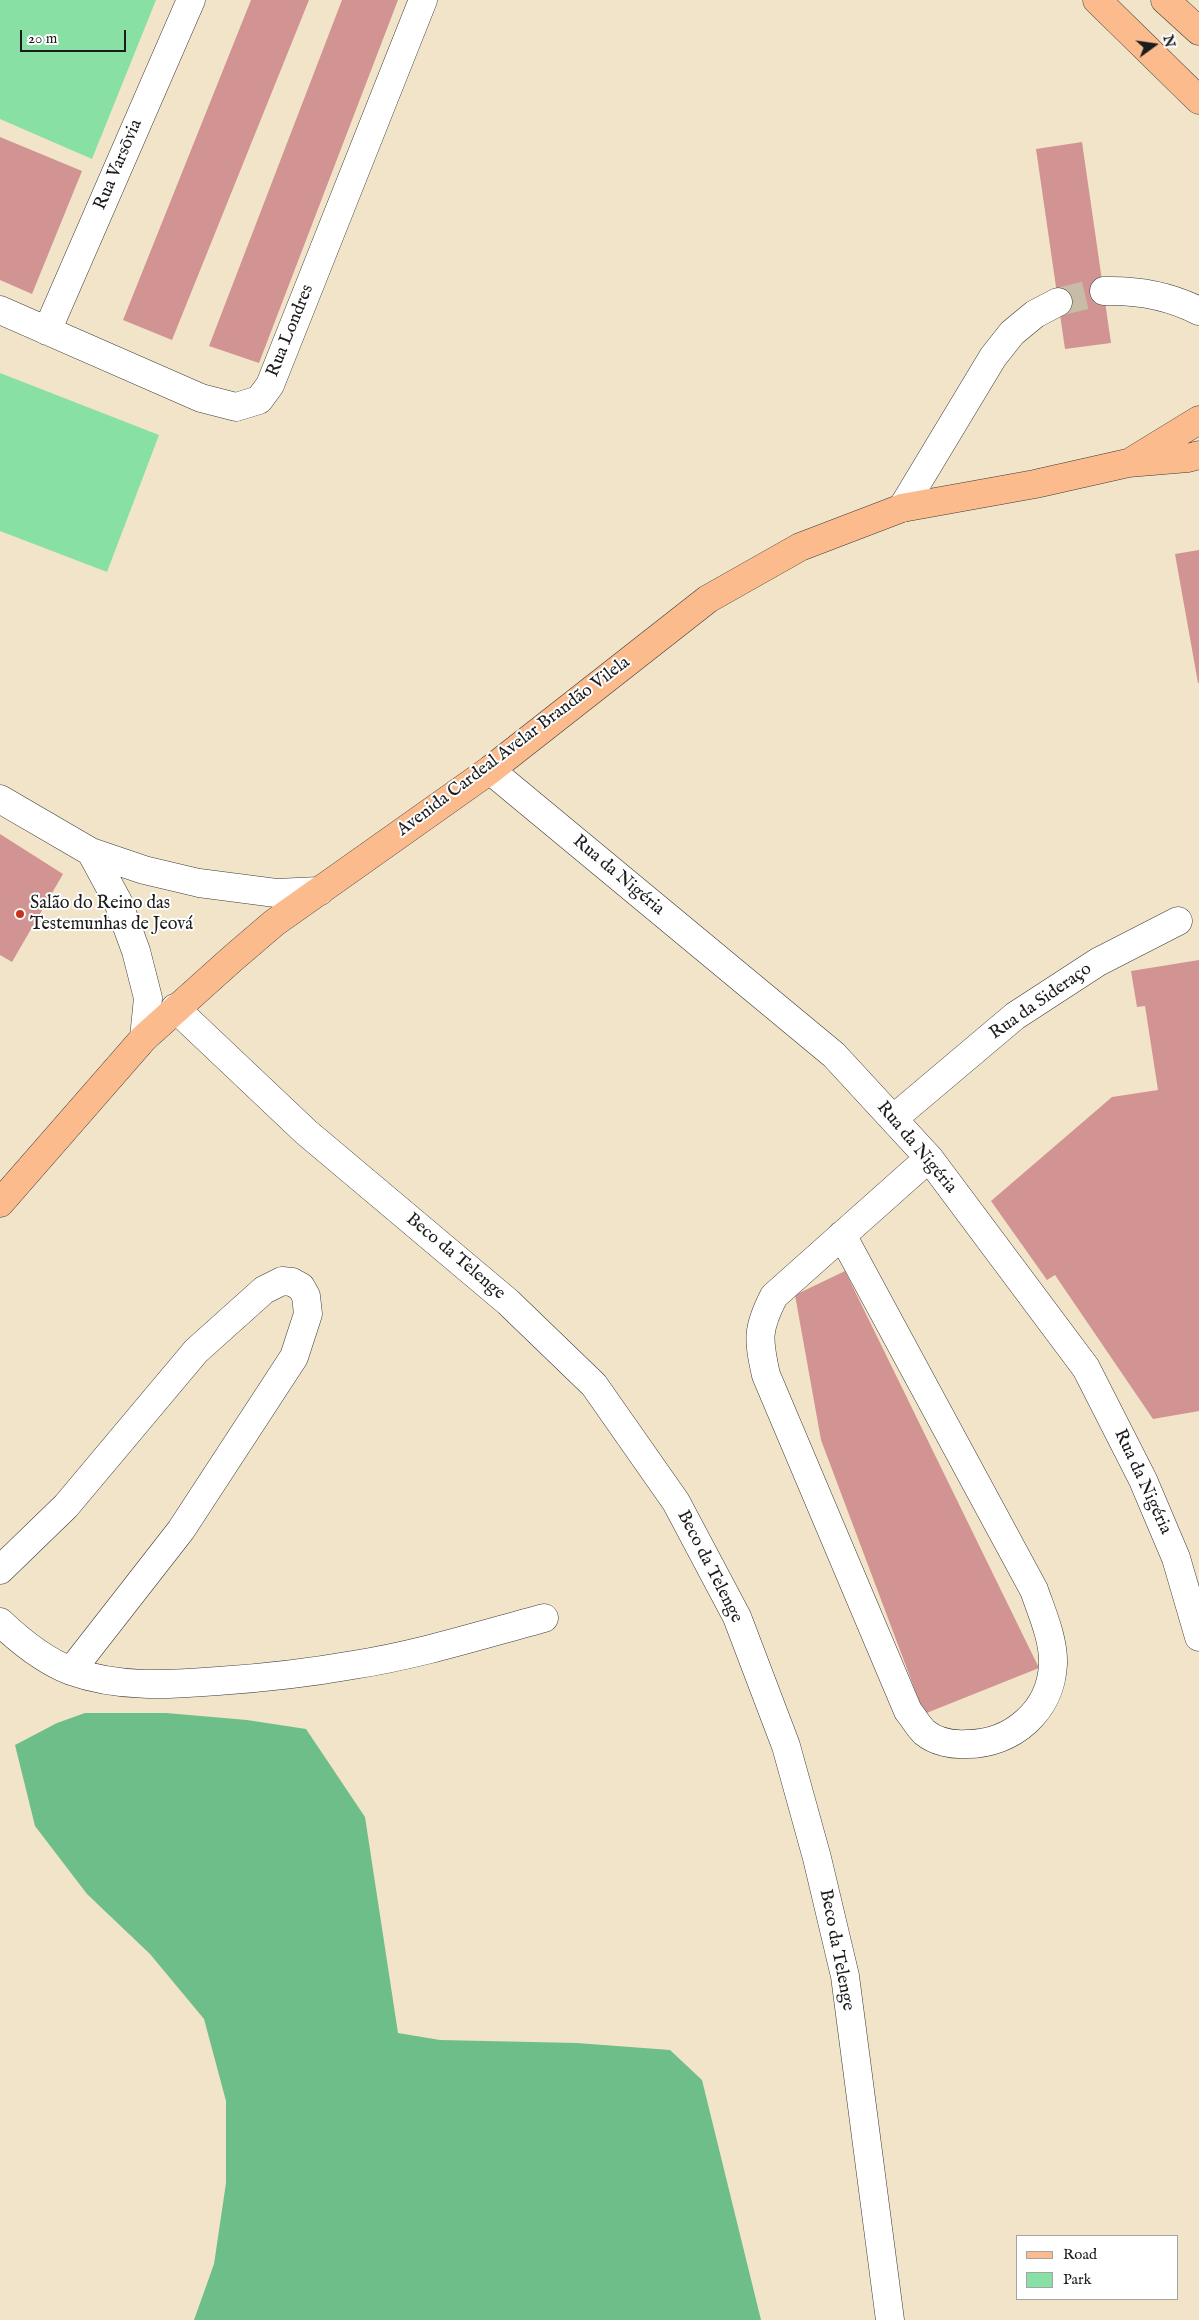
<!DOCTYPE html>
<html>
<head>
<meta charset="utf-8">
<style>
	body { margin:0 }
	#map { position:relative; width:1199px; height:2320px; overflow:hidden; background:#f2e4c9; font-family:"IM FELL English",serif }
	canvas { display:block }
	.legend { position:absolute; left:1016px; top:2235px; width:162px; height:65px; box-sizing:border-box; background:#fff; border:1px solid #a4a4a4; margin:0; padding:6px 9px; list-style:none; font-size:15px; color:#1c1c1c }
	.legend li { display:flex; align-items:center; gap:10px; height:25px }
	.legend b { width:25px; border:1px solid #a4a4a4 }
	.north { position:absolute; left:1129px; top:20px; width:50px; height:50px; -webkit-text-stroke:4px #fff; paint-order:stroke; rotate:76deg; font-size:14px; font-weight:700; line-height:20px; text-align:center; color:#1c1c1c }
	.north::after { content:''; display:block; margin:auto; width:18px; height:22px; background:#1c1c1c; clip-path:polygon(50% 0,100% 100%,50% 72%,0 100%) }
	.scale { position:absolute; left:20px; top:30px; width:106px; height:22px; box-sizing:border-box; border:2px solid #1c1c1c; border-top:0; padding-left:6px; font-size:15px; line-height:18px; white-space:nowrap; color:#1c1c1c; -webkit-text-stroke:4px #fff; paint-order:stroke }
</style>
</head>
<body>
<div id="map">
<canvas width="1199" height="2320"></canvas>
<ul class="legend">
<li><b style="height:6px;background:#fbbb8d"></b>Road</li>
<li><b style="height:14px;background:#88e0a4"></b>Park</li>
</ul>
<div class="north">N</div>
<div class="scale">20 m</div>
</div>
<script>
const context = document.querySelector('canvas').getContext('2d');
context.lineJoin = 'round';
function paint(path, color) { context.fillStyle = color; context.fill(path, 'evenodd'); }
function strokePath(path, color, width, dash) { context.strokeStyle = color; context.lineWidth = width; context.lineCap = dash ? 'butt' : 'round'; context.setLineDash(dash || []); context.stroke(path); }
function drawText(font, color, halo, rows, align = 'center') {
  context.font = font + ' "IM FELL English",serif'; context.lineWidth = 4; context.setLineDash([]); context.textBaseline = 'middle'; context.strokeStyle = halo; context.fillStyle = color; for (const [text, x, y, turn = 0] of rows) {
    context.save(); context.translate(x, y); context.rotate((+turn || 0) * Math.PI / 180); context.textAlign = isNaN(turn) ? turn : align; if (halo) context.strokeText(text, 0, 0); context.fillText(text, 0, 0); context.restore();
  }
}
paint(new Path2D(`
	M0,0H156L92,159L0,119Z
	M0,373L159,435L107,572L0,531Z`), '#88e0a4');
paint(new Path2D(`
	M85,1713H166L247,1720L306,1729L365,1817L398,2033L440,2040L577,2043L670,2050L702,2080L761,2320H194L214,2264L226,2183V2101L204,2019L150,1954L87,1894L35,1826L15,1745L57,1723Z`), '#6ebe8a');
paint(new Path2D(`
	M251,0H309L172,340L123,320Z
	M342,0H398L259,363L209,346Z
	M0,137L82,171L32,294L0,280Z
	M1082,142L1111,343L1065,349L1036,149Z
	M1199,550V683H1198L1175,554Z
	M0,834L63,874L12,962L0,955Z
	M1199,960V1411L1153,1419L1055,1275L1047,1280L991,1201L1112,1097L1158,1090L1145,1006L1137,1007L1131,971Z
	M845,1271L1039,1668L924,1714L821,1440L795,1295Z`), '#d19493');
strokePath(new Path2D(`
	M1058,302L1104,291`), '#c7bca6', 28, [28, 14]);
const minor = new Path2D(`
	M1104,291C1138,290 1168,295 1199,311
	M0,310L201,398L236,407L259,400L270,385L423,0
	M47,331L191,0
	M902,508L993,357L1012,333L1035,314L1058,302
	M490,770L834,1055L929,1158L1086,1368L1143,1480L1176,1558L1199,1637
	M0,799L91,852L144,870L199,883L276,893L320,891
	M91,852L118,902L136,951L148,998L144,1038
	M175,1008L306,1132L508,1302L594,1385L676,1502L737,1617L786,1746L817,1858L845,1976L890,2320
	M893,1119L1015,1016L1098,962L1178,921
	M842,1235L1034,1590C1042,1613 1054,1640 1053,1664C1051,1711 1012,1744 967,1744C953,1745 936,1742 924,1732C918,1726 913,1717 908,1711L766,1375C758,1339 757,1329 774,1296L929,1158
	M0,1570L66,1506L196,1351L264,1290L282,1281L292,1282L301,1287L306,1296L308,1314L294,1357L181,1530L71,1671
	M0,1622C20,1641 45,1661 71,1671C118,1688 169,1685 218,1681C263,1678 308,1673 353,1665C418,1655 481,1635 544,1618`);
const major = new Path2D(`
	M1097,0L1199,100
	M1165,0L1199,31
	M1132,461L1199,420
	M0,1203L144,1038L232,959L274,923L490,770L708,599L800,547L902,508L1035,484L1128,463L1188,458L1199,455`);
strokePath(minor, '#3c3a36', 29);
strokePath(major, '#3c3a36', 29);
strokePath(minor, '#fff', 28);
strokePath(major, '#fbbb8d', 28);
for (const [x, y, r, color] of [
	[20,914,5,"#c8321e"]
]) { const dot = new Path2D(); dot.arc(x, y, r, 0, 2 * Math.PI); context.fillStyle = color; context.fill(dot); strokePath(dot, '#fff', 2); }
drawText('18px', '#1c1c1c', '#fff', [
	["Rua Varsōvia",119,165,-67],
	["Rua Londres",291,331,-68],
	["Avenida Cardeal Avelar Brandão Vilela",514,747,-37],
	["Rua da Nigéria",618,876,40],
	["Rua da Sideraço",1041,1002,-35],
	["Rua da Nigéria",916,1148,50],
	["Beco da Telenge",455,1257,40],
	["Rua da Nigéria",1142,1482,65],
	["Beco da Telenge",709,1567,63],
	["Beco da Telenge",836,1950,79]
]);
drawText('18px', '#1c1c1c', '#fff', [
	["Salão do Reino das",30,904],
	["Testemunhas de Jeová",30,925]
], 'left');
</script>
</body>
</html>
